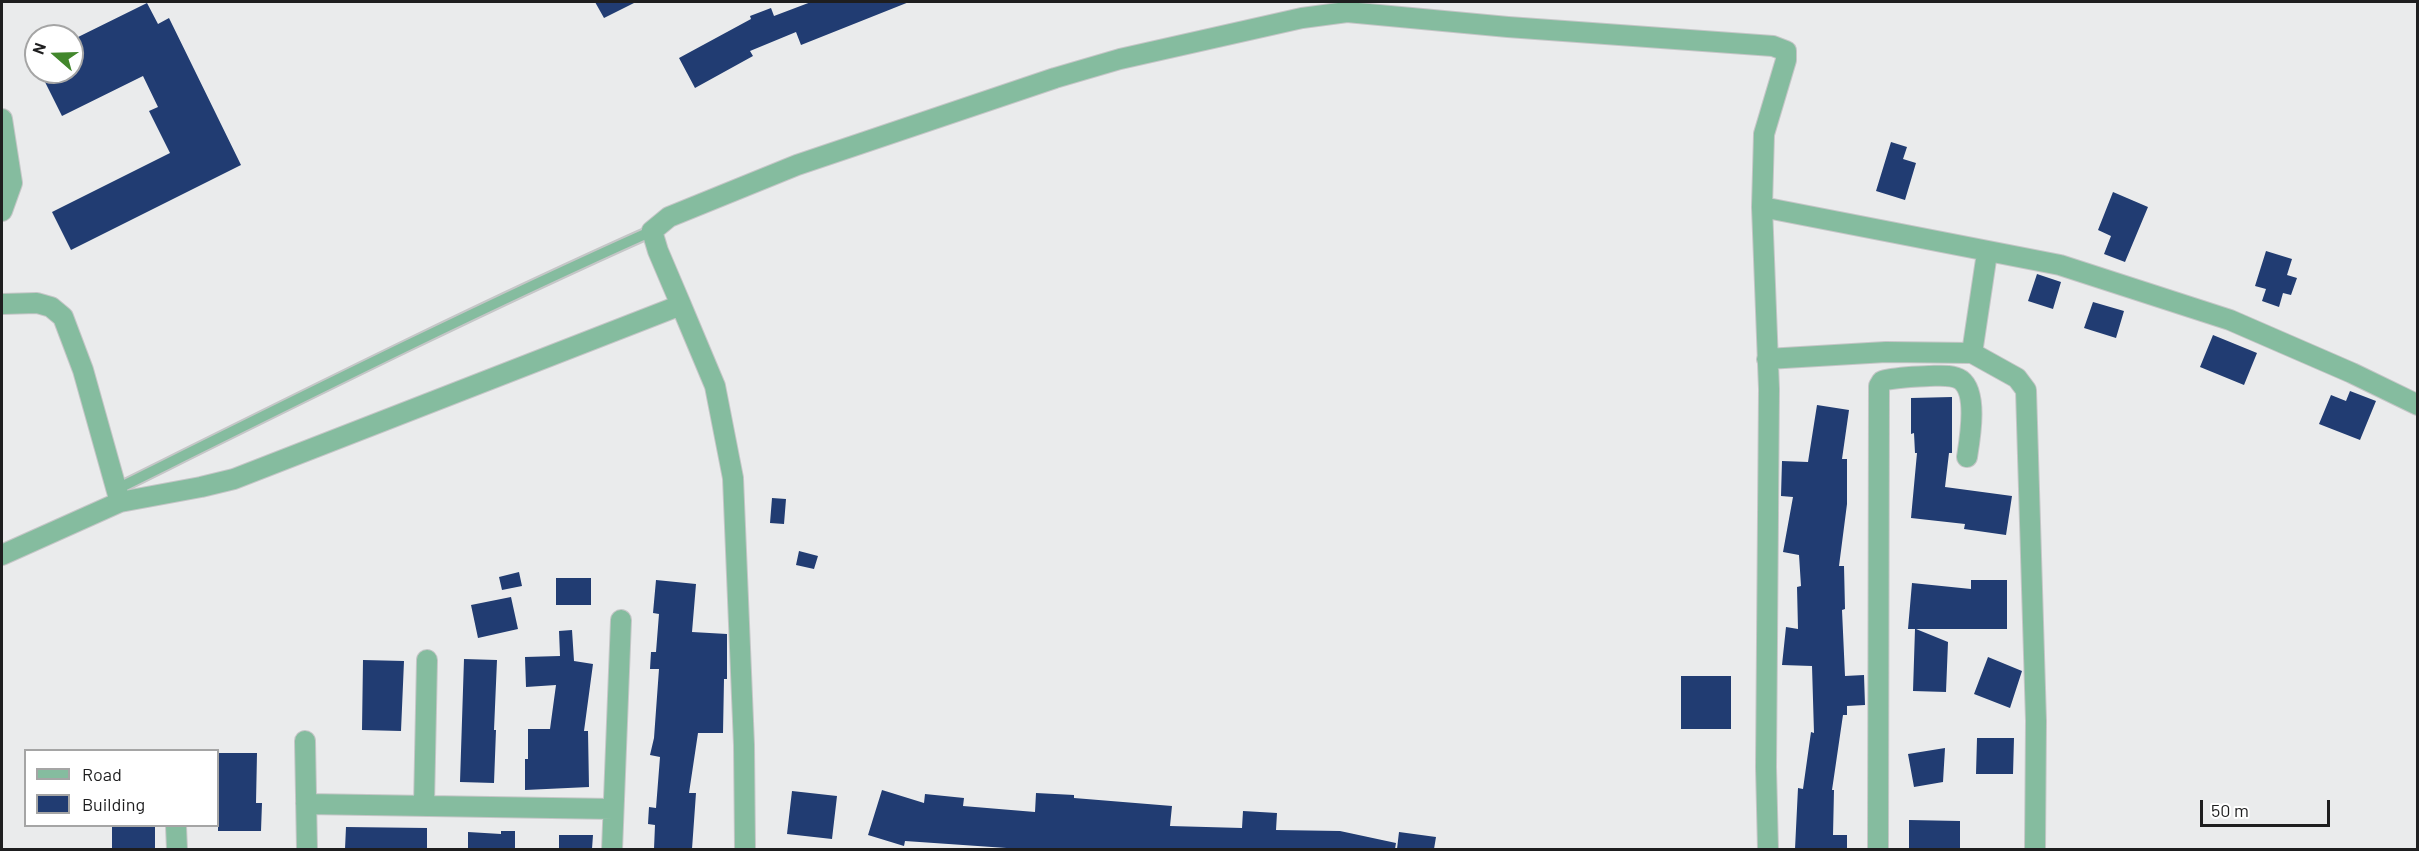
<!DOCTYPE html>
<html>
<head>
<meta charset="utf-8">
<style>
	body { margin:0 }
	#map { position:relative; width:2419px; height:851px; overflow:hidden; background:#eaebec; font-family:Barlow,sans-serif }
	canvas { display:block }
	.frame { position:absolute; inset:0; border:3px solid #1e1e1f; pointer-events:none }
	.legend { position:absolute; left:24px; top:749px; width:195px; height:78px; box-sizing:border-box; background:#fff; border:2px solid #a5a5a5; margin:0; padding:8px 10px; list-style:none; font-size:18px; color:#1e1e1f }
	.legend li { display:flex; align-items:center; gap:12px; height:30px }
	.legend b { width:30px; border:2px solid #a5a5a5 }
	.north { position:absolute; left:24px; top:24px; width:60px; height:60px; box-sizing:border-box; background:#fff; border:2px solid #a5a5a5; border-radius:50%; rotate:290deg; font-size:16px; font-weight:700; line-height:24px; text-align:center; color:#1e1e1f }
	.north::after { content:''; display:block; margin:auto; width:21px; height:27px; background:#42872c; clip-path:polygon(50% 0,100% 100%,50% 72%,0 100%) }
	.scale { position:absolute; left:2200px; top:800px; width:130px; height:27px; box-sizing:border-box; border:3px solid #1e1e1f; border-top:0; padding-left:8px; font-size:18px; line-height:21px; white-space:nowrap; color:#1e1e1f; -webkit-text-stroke:4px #fff; paint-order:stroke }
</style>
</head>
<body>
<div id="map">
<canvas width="2419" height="851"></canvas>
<div class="frame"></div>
<ul class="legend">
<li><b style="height:8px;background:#85bc9f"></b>Road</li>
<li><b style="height:16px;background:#213c72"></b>Building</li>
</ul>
<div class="north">N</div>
<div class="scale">50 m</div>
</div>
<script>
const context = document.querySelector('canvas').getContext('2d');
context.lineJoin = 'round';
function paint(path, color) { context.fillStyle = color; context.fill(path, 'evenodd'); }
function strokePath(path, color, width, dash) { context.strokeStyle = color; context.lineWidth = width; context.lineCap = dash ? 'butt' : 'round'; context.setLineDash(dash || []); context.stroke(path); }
paint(new Path2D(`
	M595,2H636L604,18Z
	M811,2H909L801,45L796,32L750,51L753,56L695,88L679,58L751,19L750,16L771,8L774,16Z
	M147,3L158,24L169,18L241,165L71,250L52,212L170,153L149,111L158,107L143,76L62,116L42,76L51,72H72V61L78,58L72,46V40Z
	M1891,142L1907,147L1903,159L1916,163L1905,200L1876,191Z
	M2113,192L2148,207L2125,262L2104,254L2111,236L2098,230Z
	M2266,251L2292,259L2287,275L2297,278L2291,295L2283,293L2279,307L2262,301L2266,289L2255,286Z
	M2037,274L2061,282L2053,309L2028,301Z
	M2093,302L2124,311L2116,338L2084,328Z
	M2213,335L2257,353L2244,385L2200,367Z
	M2350,391L2376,401L2360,440L2319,424L2331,395L2346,401Z
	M1952,397V453H1949L1945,487L2012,496L2006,535L1964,529L1965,524L1911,518L1917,453H1915L1914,433L1911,434V398Z
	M1817,405L1849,410L1842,459H1847V504L1839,566H1844L1845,609L1842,610L1845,676L1864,675L1865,705L1847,706V715H1843L1832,790H1834L1833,835H1847V849H1795L1798,788L1803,789L1811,732L1814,733L1812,666L1782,665L1786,627L1798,629L1797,587L1801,586L1799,555L1783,552L1793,497L1781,496L1782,461L1808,462Z
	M772,498L786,499L784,524L770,523Z
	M799,551L818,556L814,569L796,565Z
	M519,572L522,586L502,590L499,577Z
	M556,578H591V605H556Z
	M656,580L696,584L692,632L727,634V679H724L723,733H698L689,793H696L692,849H654L655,825L648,824L649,807L656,808L660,757L650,755L654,738L659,669H650L651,652H656L659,614L653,613Z
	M1971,580H2007V629H1916L1948,642L1946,692L1913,691L1915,629H1908L1912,583L1971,589Z
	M511,597L518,629L478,638L471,605Z
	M572,630L574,661L593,664L584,731H588L589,787L525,790V759H528V729H550L556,685L526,687L525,657L560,656L559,631Z
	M1988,657L2022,671L2010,708L1974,694Z
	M464,659L497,660L494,730H496L494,783L460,782Z
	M363,660L404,661L401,731L362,730Z
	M1681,676H1731V729H1681Z
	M1977,738H2014L2013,774H1976Z
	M1945,748L1943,782L1914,787L1908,754Z
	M218,753H257L256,803H262L261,831H218Z
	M882,790L924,803L925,794L964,798L963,806L1035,812L1036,793L1074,795V798L1172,806L1170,826L1242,828L1243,811L1277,813L1276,830L1340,831L1396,843L1395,849H1021L905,841L904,846L868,835Z
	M792,791L837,796L832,839L787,834Z
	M1909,820L1960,821V849H1909Z
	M112,825H155V849H112Z
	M346,827L427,828V849H345Z
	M501,831H515V849H468V832L501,834Z
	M1399,832L1436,837L1434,849H1397Z
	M559,835H593L592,849H559Z`), '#213c72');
const lane = new Path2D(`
	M117,489C294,401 471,312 652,231`);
const street = new Path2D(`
	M2,119L12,183L2,211
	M1762,207L2060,265L2230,320L2352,373L2418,405
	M2,304L37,303L51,307L63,317L83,370L120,502
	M681,305L715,386L733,478L744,745L745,850
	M1972,353L1987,253
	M1767,359L1886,352L1972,353L2017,378L2026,390L2036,721L2035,850
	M2,555L120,502L201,487L234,479L681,305L658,251L652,231L669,217L797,165L1055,78L1120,59L1302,18L1347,12L1508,27L1773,46L1786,51V60L1764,134L1762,207L1769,389L1766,767L1768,850
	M305,741L307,850
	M306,804L613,809
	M424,805L427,660
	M176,826L177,850
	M612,850L621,620
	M1878,850L1879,386L1882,381C1896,377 1914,377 1929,376C1938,376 1952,374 1961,380C1978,393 1970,438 1967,457`);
strokePath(lane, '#c5c6c7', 14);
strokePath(street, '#c5c6c7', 22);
strokePath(lane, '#85bc9f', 10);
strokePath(street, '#85bc9f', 20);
</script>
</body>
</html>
